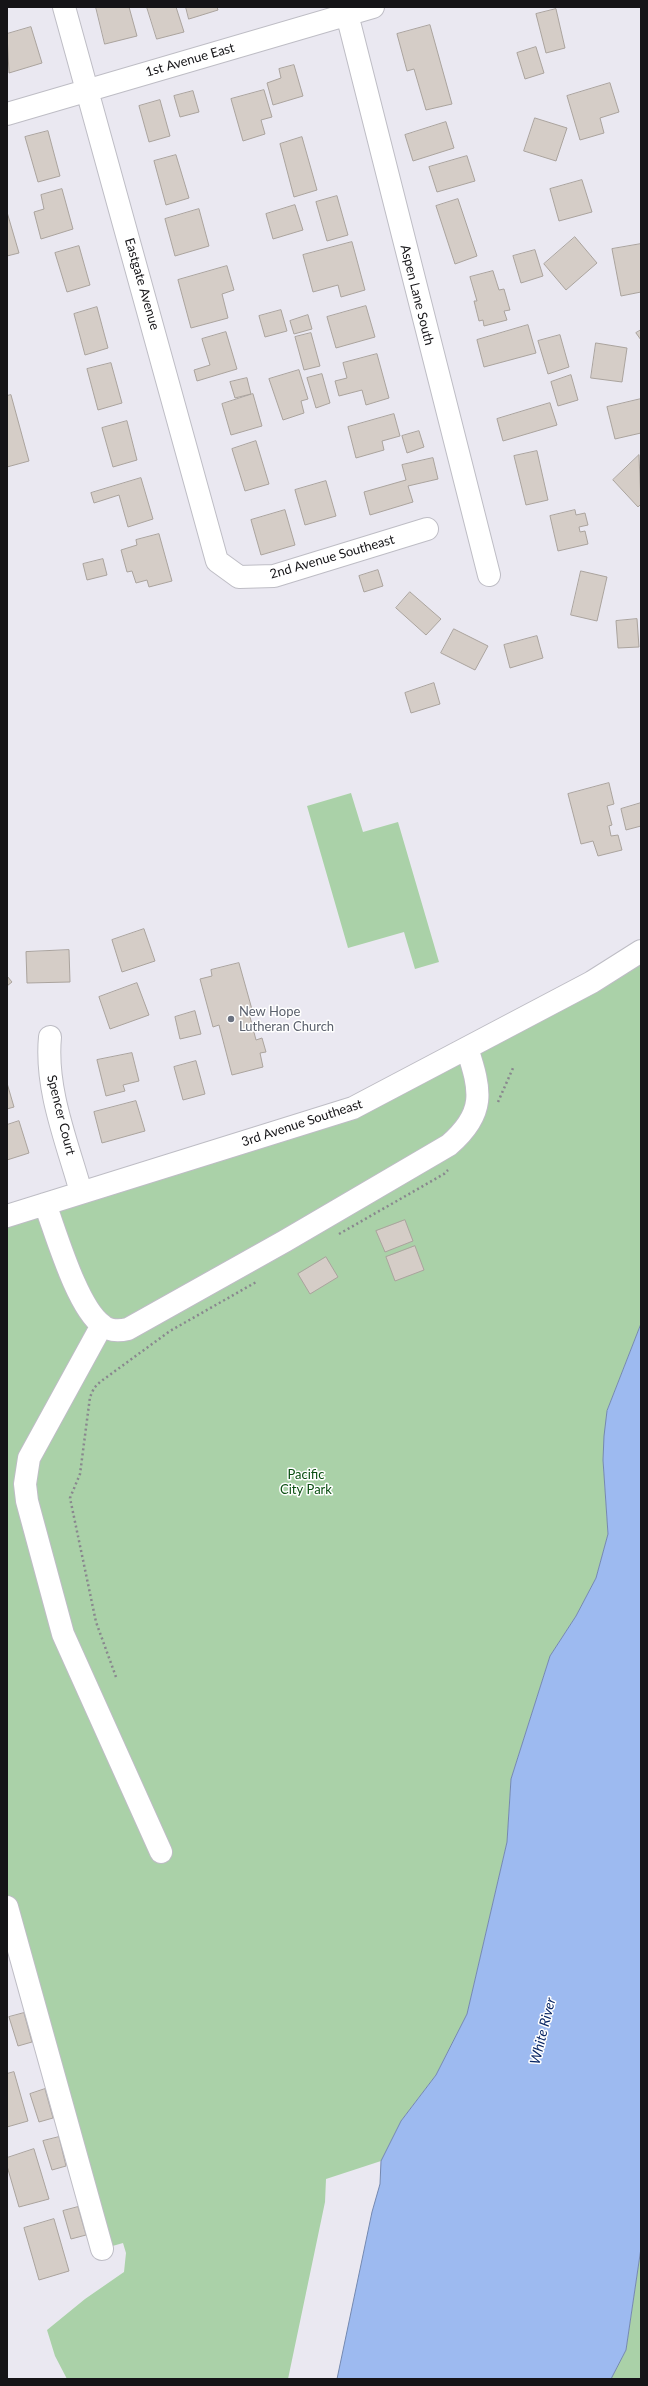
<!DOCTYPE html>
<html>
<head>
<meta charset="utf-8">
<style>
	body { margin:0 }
	#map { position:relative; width:648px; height:2386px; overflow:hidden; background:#eae8f1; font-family:Lato,sans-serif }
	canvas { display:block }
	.frame { position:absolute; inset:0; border:8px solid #151417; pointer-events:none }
</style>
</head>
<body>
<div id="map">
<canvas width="648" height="2386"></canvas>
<div class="frame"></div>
</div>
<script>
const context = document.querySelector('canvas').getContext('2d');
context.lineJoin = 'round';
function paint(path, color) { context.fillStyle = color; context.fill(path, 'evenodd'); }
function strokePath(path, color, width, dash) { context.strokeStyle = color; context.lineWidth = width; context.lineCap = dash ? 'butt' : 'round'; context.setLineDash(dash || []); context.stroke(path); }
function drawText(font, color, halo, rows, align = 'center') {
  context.font = font + ' Lato,sans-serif'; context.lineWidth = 3; context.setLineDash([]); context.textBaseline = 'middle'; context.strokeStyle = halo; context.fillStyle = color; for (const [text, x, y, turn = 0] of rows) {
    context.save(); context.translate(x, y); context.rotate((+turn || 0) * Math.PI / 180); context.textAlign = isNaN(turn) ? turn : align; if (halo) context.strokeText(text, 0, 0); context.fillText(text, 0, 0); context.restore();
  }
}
paint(new Path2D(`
	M351,793L363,832L398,822L439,962L415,969L404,932L348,948L307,806Z
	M641,963V1324L607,1411L603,1460L608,1534L596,1578L576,1616L550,1656L511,1779L507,1842L467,2014L436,2075L401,2121L381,2161L326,2179L325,2202L288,2379H67L55,2356L47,2330L85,2299L124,2272L126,2253L123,2243L102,2249L7,1907V1216L353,1108Z
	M641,2248V2379H611L626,2350Z`), '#aad1a8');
const water = new Path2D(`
	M641,1324V2248L626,2350L611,2379H337L372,2212L380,2184L381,2161L401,2121L436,2075L467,2014L507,1842L511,1779L550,1656L576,1616L596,1578L608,1534L603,1460L604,1436L607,1411Z`);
paint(water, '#9dbaf0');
strokePath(water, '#7488af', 1);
const building = new Path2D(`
	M96,7H129L137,36L105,44Z
	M147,7H176L184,32L157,39Z
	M186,7H217L218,10L189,19Z
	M556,9L565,48L546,53L536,14Z
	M430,25L452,104L426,110L414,69L407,71L397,34Z
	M31,27L42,63L9,73L7,34Z
	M536,47L544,73L525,79L517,53Z
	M294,65L303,96L273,105L267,83L281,78L279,69Z
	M610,83L619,112L600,118L604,133L580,140L567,96Z
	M264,90L272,117L261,120L265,134L243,141L231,99Z
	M193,91L199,112L180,117L174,96Z
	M160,100L170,136L149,142L139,106Z
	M535,118L567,128L556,161L524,151Z
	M446,122L454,148L413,161L405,135Z
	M48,131L60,176L38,182L25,137Z
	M302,137L317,190L294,197L280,144Z
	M176,155L189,198L166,205L154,161Z
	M467,156L475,181L437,192L429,167Z
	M582,180L592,212L559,221L550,189Z
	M62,189L73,229L41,239L34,212L44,209L41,195Z
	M337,196L348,235L327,241L316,202Z
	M458,199L477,256L455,264L436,206Z
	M295,205L303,230L273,239L266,214Z
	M199,209L209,246L175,256L165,219Z
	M7,212L19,253L7,256Z
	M575,237L597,263L566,290L544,264Z
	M352,242L365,290L341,297L338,285L313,292L303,255Z
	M641,244V292L621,296L612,249Z
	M79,246L90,285L67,292L55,253Z
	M535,250L543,276L521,283L513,256Z
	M227,266L234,290L222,294L228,318L191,328L178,280Z
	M493,271L499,290L504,289L510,310L504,311L507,320L484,326L483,320L479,321L474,301H477L470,277Z
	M366,306L375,337L336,348L327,317Z
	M97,307L108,348L85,355L74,314Z
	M281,310L287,331L265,337L259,316Z
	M308,315L312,329L294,334L290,321Z
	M528,325L536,353L484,367L477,340Z
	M641,330V340L636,333Z
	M226,332L237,369L197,381L194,370L210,365L202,339Z
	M311,333L320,366L304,370L295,337Z
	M560,335L569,367L548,374L538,341Z
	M596,343L627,348L622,382L591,378Z
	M377,354L389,398L366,405L362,390L339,396L335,381L347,378L343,363Z
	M111,363L122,403L98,410L87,369Z
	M299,370L308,399L301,401L304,413L283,420L269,379Z
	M322,374L330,403L316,408L307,378Z
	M571,375L578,400L558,406L551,382Z
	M247,378L251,394L235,398L230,382Z
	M253,394L262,426L231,435L222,404Z
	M11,395L29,461L7,467V396Z
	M641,399V433L615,439L607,407Z
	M550,403L557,425L503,441L497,419Z
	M394,414L400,436L382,441L384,450L356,458L348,427Z
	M127,421L137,460L113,467L102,428Z
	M419,431L424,447L407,453L402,436Z
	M256,441L269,484L245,491L232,449Z
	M537,451L548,500L526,505L514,456Z
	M639,455L641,504L638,507L613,480Z
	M433,458L438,479L408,486L413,502L370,515L364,492L406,480L402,465Z
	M141,478L153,519L128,527L119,495L94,503L91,493Z
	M326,481L336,516L305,525L295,490Z
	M285,510L295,545L261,555L251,520Z
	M575,510L576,515L585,513L588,525L579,527L580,532L585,531L588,544L558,551L550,516Z
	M159,534L172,581L149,587L147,580L136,583L132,571L127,572L121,550L137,545L136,540Z
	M103,559L107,575L87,580L83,564Z
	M378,570L383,586L364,592L359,576Z
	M581,571L607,577L597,621L571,615Z
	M410,592L441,619L426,635L396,608Z
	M637,619L639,647L618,648L616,621Z
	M454,629L488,646L475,670L441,653Z
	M537,636L543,658L510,668L504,645Z
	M434,683L440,704L411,713L405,693Z
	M609,783L614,804L607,806L612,825L609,826L611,836L618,835L622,850L598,856L593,841L581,844L568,794Z
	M641,803V826L626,830L621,809Z
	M144,929L155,961L122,972L112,940Z
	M69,950L70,982L27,983L26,952Z
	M239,963L253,1013H249L256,1040L262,1038L266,1052L260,1053L263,1067L232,1075L219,1025L213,1027L200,979L212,976L211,970Z
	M7,976L12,982L7,986Z
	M137,983L149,1015L110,1029L99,997Z
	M195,1011L201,1034L180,1039L175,1017Z
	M132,1053L139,1081L123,1085L125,1091L106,1096L97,1060Z
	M196,1061L205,1094L183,1100L174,1067Z
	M7,1083L14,1107L7,1109Z
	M136,1101L145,1131L102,1143L94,1112Z
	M19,1121L29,1153L7,1160V1125Z
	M405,1220L413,1241L385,1252L376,1231Z
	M415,1246L424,1270L395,1281L386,1257Z
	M326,1257L338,1277L310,1294L298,1274Z
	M24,2013L32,2042L18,2046L9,2017Z
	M14,2072L28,2121L7,2127V2074Z
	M45,2089L53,2118L39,2122L30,2094Z
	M59,2137L66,2166L52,2170L43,2141Z
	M34,2149L49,2199L19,2207L7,2166V2158Z
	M78,2207L86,2235L71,2239L63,2211Z
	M54,2219L69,2271L39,2280L24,2228Z`);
paint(building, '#d5cdc7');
strokePath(building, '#aaa39d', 1);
const minor = new Path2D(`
	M64,7L217,561L239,577L274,576L427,529
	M347,14L489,575
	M7,114L373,7
	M50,1037C45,1089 67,1142 81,1192
	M45,1204C56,1233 77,1307 102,1325C109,1331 119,1331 128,1329L285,1241L449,1145C486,1113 481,1091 467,1048
	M7,1216L353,1108L592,982L641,951
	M102,1325L29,1458L25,1484L27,1501L63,1634L161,1852
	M7,1907L102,2249`);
strokePath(minor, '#bebdc5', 24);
strokePath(new Path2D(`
	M498,1102L513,1068
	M339,1234L444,1174L448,1170
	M116,1677L96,1622L70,1498L80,1474L90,1397L94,1388L100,1382L170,1331L258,1281`), '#89878e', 2.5, [2, 3]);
strokePath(minor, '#fff', 22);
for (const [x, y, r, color] of [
	[231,1019,4,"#6b7280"]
]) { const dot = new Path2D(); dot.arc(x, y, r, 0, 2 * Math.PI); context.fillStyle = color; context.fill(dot); strokePath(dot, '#fff', 1.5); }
drawText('13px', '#151417', '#fff', [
	["1st Avenue East",190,60,-16],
	["Eastgate Avenue",142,284,74],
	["Aspen Lane South",417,295,76],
	["2nd Avenue Southeast",332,557,-16],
	["Spencer Court",61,1115,76],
	["3rd Avenue Southeast",302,1123,-18]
]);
drawText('13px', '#5b616d', '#fff', [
	["New Hope",239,1012],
	["Lutheran Church",239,1027]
], 'left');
drawText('13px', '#094e10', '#fff', [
	["Pacific",306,1475],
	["City Park",306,1490]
]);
drawText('italic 14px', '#0a2765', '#fff', [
	["White River",543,2031,-76]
]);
</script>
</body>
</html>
